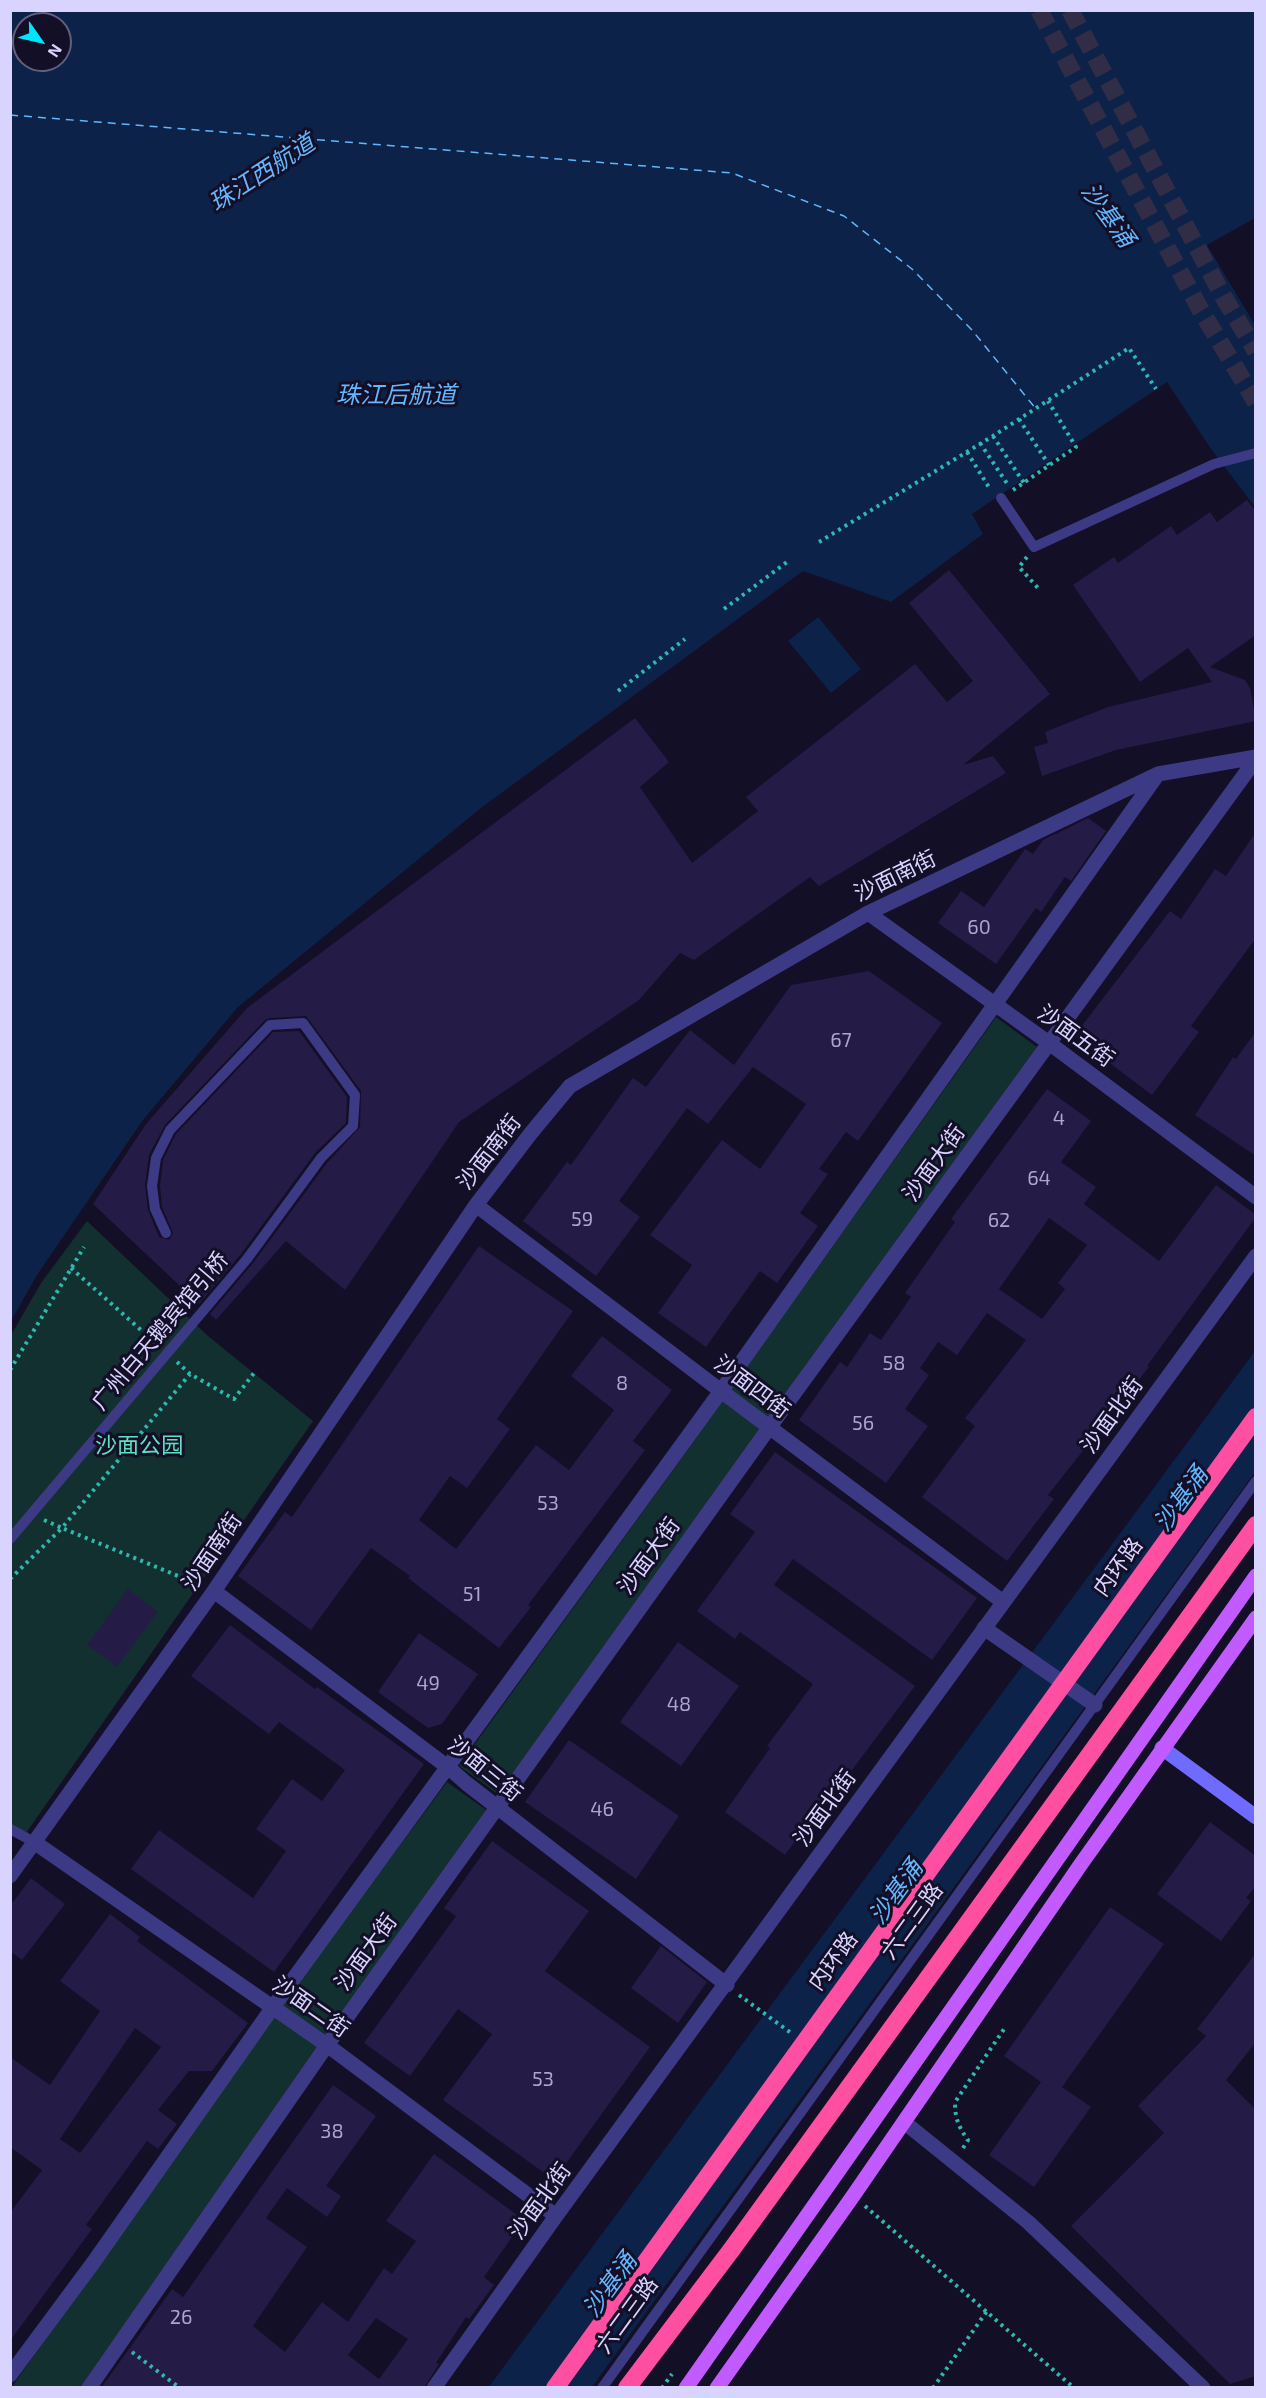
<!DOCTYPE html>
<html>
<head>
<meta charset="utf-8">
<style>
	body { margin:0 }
	#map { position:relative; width:1266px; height:2398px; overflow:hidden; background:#130f26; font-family:"Exo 2",sans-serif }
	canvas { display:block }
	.frame { position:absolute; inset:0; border:12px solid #d9d4ff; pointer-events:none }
	.north { position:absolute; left:12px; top:12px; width:60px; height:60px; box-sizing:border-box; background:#130f26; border:2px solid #625e7d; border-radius:50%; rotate:124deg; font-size:16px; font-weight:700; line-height:24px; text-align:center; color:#d9d4ff }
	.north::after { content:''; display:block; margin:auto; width:21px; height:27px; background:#00e5ff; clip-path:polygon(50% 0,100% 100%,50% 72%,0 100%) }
</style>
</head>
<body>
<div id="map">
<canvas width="1266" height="2398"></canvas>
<div class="frame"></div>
<div class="north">N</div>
</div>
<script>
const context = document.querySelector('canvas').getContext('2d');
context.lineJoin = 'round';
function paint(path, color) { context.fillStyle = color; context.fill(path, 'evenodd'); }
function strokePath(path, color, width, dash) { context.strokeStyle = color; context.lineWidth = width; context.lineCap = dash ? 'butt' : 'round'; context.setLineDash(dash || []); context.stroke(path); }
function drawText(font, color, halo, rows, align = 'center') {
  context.font = font + ' "Exo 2","Noto Sans SC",sans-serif'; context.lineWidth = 6; context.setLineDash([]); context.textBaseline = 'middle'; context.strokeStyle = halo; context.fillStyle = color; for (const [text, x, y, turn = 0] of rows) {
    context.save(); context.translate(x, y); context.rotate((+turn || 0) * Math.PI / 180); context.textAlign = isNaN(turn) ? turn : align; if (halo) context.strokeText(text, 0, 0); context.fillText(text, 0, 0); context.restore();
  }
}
paint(new Path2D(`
	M996,1017L1041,1050L768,1418L729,1392Z
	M87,1221L208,1336L313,1421L24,1836L11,1826V1335L41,1283Z
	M723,1401L761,1428L499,1795L459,1766Z
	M447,1782L489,1812L327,2035L281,2006Z
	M274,2017L317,2046L82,2387L11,2388Z`), '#12302f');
paint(new Path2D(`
	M11,11H1255V218L1207,245L1255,325V507L1211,449L1167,382L972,514L983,534L891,602L803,571L481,808L238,1007L143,1120L37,1275L11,1321ZM24,24H60V60H24Z
	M818,617L861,669L831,693L788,641Z
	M1255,1351V1472L592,2387L488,2388Z`), '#0c2248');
strokePath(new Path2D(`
	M10,115L732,173L844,216L912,269L972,330L1036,409`), '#62b6ff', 1.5, [8, 6]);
paint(new Path2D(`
	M1247,500L1256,512V635L1210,667L1245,680L1250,688L1256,721L1116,750L1042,776L1034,747L1048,743L1045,732L1108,707L1212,682L1188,648L1140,682L1073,585L1114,557L1118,563L1171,526L1177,535L1210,512L1217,522Z
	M949,570L1050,694L963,765L993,756L1006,773L819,886L810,877L694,960L680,953L639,1000L459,1122L345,1290L286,1241L216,1320L210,1314L253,1263L327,1163L360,1127L361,1091L306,1016L270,1018L265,1020L165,1125L149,1155L145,1185L148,1210L159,1237L169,1240L173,1233L162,1207L160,1186L163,1160L176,1134L273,1032L299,1031L347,1097L346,1123L315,1153L241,1254L199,1304L93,1204L146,1124L247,1008L635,718L669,762L640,787L692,863L758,811L746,797L915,664L947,702L973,681L909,603Z
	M1088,818L1106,831L1071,881L1065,877L1041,912L1036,908L996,964L938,923L961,891L984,907L1025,849L1033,854L1043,840L1057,833L1059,835L1058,833Z
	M1256,832V938L1191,1026L1199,1032L1152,1095L1074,1036L1170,911L1181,919L1215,869L1226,876Z
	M869,971L942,1023L858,1141L846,1132L819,1169L828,1174L800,1213L818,1226L777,1283L760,1271L706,1347L658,1313L692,1265L650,1235L722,1140L760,1169L806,1104L753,1067L708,1124L687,1108L619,1201L640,1217L596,1276L523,1221L567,1162L571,1165L633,1078L646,1087L690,1030L734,1065L791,985Z
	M1256,1031V1156L1195,1115L1233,1057L1236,1059Z
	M1047,1089L1091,1121L1061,1162L1096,1187L1084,1204L1159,1261L1216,1185L1256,1215V1217L1147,1366L1149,1367L1048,1495L1054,1499L1007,1561L922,1497L975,1426L965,1418L1026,1340L987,1313L957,1355L938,1342L920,1368L929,1375L905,1409L928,1426L886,1483L799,1420L840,1362L847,1367L870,1333L881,1340L911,1297L905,1293L955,1222L951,1219ZM1049,1218L1087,1245L1058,1283L1065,1289L1042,1319L999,1289Z
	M479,1246L573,1311L497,1419L510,1429L467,1488L450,1476L419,1520L456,1549L536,1445L569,1470L614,1410L571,1376L602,1336L672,1390L633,1441L645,1450L528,1605L531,1607L499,1648L408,1578L410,1576L371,1548L311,1630L238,1576L285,1512L292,1517Z
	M775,1452L977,1598L932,1660L793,1559L774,1585L915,1686L834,1794L831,1792L785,1855L725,1812L770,1748L767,1746L813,1684L740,1632L735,1639L697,1611L755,1532L730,1514Z
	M128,1589L158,1612L117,1667L87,1645Z
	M230,1625L315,1689L317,1687L424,1764L274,1972L131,1869L159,1830L253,1898L286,1851L256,1829L292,1779L322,1801L345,1770L279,1722L269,1734L191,1676Z
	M419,1633L478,1674L442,1724L428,1728L378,1692Z
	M678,1642L739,1686L681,1766L620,1722Z
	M569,1740L679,1816L636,1879L525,1802Z
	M1210,1822L1256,1856V1886L1246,1898L1251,1901L1221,1941L1157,1894Z
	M492,1841L589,1911L545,1971L650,2047L554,2180L443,2100L492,2034L458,2009L410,2076L364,2043L456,1916L444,1908Z
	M31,1878L65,1904L22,1960L10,1951V1906Z
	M1110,1907L1164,1944L1062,2087L1091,2107L1034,2187L989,2155L1041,2082L1004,2056Z
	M110,1914L140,1937L137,1941L248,2023L212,2071H189L158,2110L177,2124L158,2149L147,2141L86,2225L92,2229L10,2341V2213L42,2170L10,2147V2057L50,2085L100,2011L60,1981ZM135,2028L161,2047L80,2153L60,2139Z
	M661,1946L707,1982L678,2023L631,1988Z
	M1256,1953V2042L1226,2080L1256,2110V2376L1230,2384L1071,2226L1164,2133L1138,2106L1206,2036L1197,2029Z
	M333,2085L376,2116L326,2186L341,2196L327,2217L287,2188L266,2218L307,2247L253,2326L285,2352L322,2302L348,2322L384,2268L392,2274L416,2241L386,2221L434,2154L524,2220L484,2277L494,2285L469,2319L466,2317L436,2363L439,2364L424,2388H101L172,2289L183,2297ZM376,2318L408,2339L379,2379L348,2355Z`), '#241b47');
strokePath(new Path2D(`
	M1039,10L1200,309L1256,402
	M1070,10L1223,296L1256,351`), '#312d47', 18, [18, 9]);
strokePath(new Path2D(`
	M1019,419L1049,465
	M993,436L1024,483
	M980,443L1008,485
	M967,452L990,489
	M1013,490L1076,447L1048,401
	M819,542L993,436L1129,348L1156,389
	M1027,557L1019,567L1038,588
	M724,609L787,562
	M618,691L685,639
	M71,1268L158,1345
	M177,1362L190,1374L234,1399L254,1373
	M10,1370L84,1247
	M44,1520L62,1528L190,1374
	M10,1579L62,1528L200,1585
	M739,1995L791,2033
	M963,2148L968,2140C958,2126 955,2118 955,2102L1006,2026
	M865,2206L1074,2388
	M132,2352L180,2388
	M662,2388L672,2374
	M933,2388L987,2311`), '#2fb8b0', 4, [3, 4.5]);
strokePath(new Path2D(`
	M1001,498L1034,547L1214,464L1256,453
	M10,1539L247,1259L321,1158L353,1126L355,1095L303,1023L270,1025L170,1130L156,1158L152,1186L155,1209L166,1233
	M10,1829L34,1842
	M602,2388L1256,1481`), '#3d3a85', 10);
strokePath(new Path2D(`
	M868,913L1049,1043L1256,1197
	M476,1205L721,1391L1003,1602
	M214,1591L449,1768L466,1783L727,1985
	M984,1628L1095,1705
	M34,1842L327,2045L556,2216
	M10,1876L214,1591L476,1205L531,1133L570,1086L868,913L1158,774L1256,757
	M904,2122L1028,2222L1203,2388
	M10,2375L93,2263L273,2007L721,1391L1158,774
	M89,2388L327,2045L769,1428L1256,759
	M434,2388L556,2216L1256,1256`), '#3d3a85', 15);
strokePath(new Path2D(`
	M1162,1748L1256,1817`), '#6f6bff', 15);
strokePath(new Path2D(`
	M686,2388L1256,1576
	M717,2388L853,2196L1081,1864L1256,1618`), '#c25bff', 15);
strokePath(new Path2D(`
	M555,2388L1256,1417
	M627,2388L732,2249L1256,1525`), '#ff4fa3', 18);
drawText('20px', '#aca6d1', null, [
	["60",979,927],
	["67",841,1040],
	["4",1059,1118],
	["64",1039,1178],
	["59",582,1219],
	["62",999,1220],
	["58",894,1363],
	["8",622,1383],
	["56",863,1423],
	["53",548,1503],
	["51",472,1594],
	["49",428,1683],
	["48",679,1704],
	["46",602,1809],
	["53",543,2079],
	["38",332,2131],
	["26",181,2317]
]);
drawText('22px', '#d9d4ff', '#130f26', [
	["沙面南街",895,876,-26],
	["沙面五街",1076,1036,36],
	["沙面南街",489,1152,-52],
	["沙面大街",934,1163,-54],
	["广州白天鹅宾馆引桥",160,1331,-50],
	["沙面四街",752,1387,37],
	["沙面北街",1112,1415,-54],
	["沙面南街",212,1552,-56],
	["沙面大街",649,1556,-54],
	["内环路",1118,1567,-54],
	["沙面三街",485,1769,39],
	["沙面北街",825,1808,-54],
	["六二三路",912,1921,-54],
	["沙面大街",366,1952,-54],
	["内环路",833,1961,-54],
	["沙面二街",311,2007,35],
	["沙面北街",540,2201,-54],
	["六二三路",627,2315,-54]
]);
drawText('22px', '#5fe0c0', '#130f26', [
	["沙面公园",139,1446]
]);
drawText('italic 24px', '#62b6ff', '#130f26', [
	["珠江西航道",262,173,-33],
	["沙基涌",1108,215,54],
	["珠江后航道",396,395],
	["沙基涌",1181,1499,-54],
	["沙基涌",896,1892,-54],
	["沙基涌",610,2285,-54]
]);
</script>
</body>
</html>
